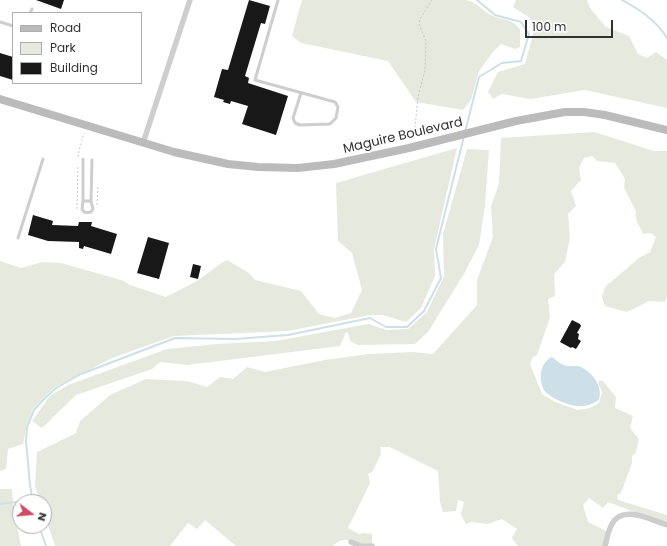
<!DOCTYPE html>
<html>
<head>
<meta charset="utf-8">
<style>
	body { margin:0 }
	#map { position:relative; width:667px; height:546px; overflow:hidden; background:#fff; font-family:Poppins,sans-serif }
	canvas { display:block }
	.legend { position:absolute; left:12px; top:12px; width:130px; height:72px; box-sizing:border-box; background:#fff; border:1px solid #adadad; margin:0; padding:5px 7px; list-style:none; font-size:12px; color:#313131 }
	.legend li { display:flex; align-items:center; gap:8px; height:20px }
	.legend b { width:20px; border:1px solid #adadad }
	.north { position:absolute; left:12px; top:494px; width:40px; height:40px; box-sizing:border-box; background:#fff; border:1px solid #adadad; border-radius:50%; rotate:106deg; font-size:11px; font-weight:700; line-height:16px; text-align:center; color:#313131 }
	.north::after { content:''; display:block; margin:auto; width:14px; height:18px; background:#d04b65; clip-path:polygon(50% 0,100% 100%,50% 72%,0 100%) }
	.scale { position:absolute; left:525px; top:20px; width:88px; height:18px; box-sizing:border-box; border:2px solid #313131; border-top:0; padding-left:5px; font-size:12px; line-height:14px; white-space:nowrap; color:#313131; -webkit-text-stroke:3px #fff; paint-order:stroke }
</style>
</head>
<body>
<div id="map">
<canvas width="667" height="546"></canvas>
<ul class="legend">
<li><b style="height:5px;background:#bbb"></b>Road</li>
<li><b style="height:11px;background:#e5e9de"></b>Park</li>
<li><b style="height:11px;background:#181818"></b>Building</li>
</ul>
<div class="north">N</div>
<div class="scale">100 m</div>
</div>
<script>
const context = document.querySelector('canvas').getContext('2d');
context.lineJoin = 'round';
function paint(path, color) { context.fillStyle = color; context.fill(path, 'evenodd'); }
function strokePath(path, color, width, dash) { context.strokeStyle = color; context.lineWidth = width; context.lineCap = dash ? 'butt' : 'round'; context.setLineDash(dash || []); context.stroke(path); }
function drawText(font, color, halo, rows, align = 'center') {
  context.font = font + ' Poppins,sans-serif'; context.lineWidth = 4; context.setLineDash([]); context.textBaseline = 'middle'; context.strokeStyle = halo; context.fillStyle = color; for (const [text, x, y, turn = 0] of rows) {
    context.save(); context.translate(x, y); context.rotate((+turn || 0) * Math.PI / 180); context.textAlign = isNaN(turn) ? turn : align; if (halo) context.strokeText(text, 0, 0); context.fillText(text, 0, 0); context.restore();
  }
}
paint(new Path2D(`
	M302,0H466C478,3 481,10 491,15C503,21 510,17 520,29V47L515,49L501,44L493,52L479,71L471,100L463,110L416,102L388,61L301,43L292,36Z
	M516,0H587L590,8L606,27L629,36L638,54L647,58L656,52L667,60V108L585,90L531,99L502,94L493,99L488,92L498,72L525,64L534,31L530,18L513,7Z
	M594,132L654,151H667V296L665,302L649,301L627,312L605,306L602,297L605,287L639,258L650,252L656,237L651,233L643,234L636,219V211L624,188L625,179L615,163L597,161L592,156L584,158L579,168L581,180L571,191L576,206L568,214L570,237L565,262L554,274L555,296L548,299L550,317L537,355L533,357L530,364L542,394L555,402L578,410L590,408L599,403L602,392L598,382L602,380L616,397L615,408L633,416L630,428L639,439L636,452L632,456V463L621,493L617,495L618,500L667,515V524L608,502L603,508L589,498L583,505L588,522L606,531L607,536L603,546H518L512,538L517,529L502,519L488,524L471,522L466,524L461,514L464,502L458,500L456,511L443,512L440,502L438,471L390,447H380L381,454L372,472L368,474L370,483L348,528L359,534L364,533L372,534V543C368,543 363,543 358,543C347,540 342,537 333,546H236L205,520L197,529L188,523L170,546H55L44,513V502H40L35,486L37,452L76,433L80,421L110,395L146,379L187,381L207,387L220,377L233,379L247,367L265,372L325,360L368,354L413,352L433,354L477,305V280L493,237L491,206L499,184L501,138Z
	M457,148L434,249L435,276L421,308L406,322L383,315H370L288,331L174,336L112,358L55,387L42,399L33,409L27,424L23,444L8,449L6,469L0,471V261L21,268L43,262L61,263L124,281L130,285L166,297L197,281L220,264L227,260L249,273L255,280L301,291L319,314L335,318L351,313L362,290L352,253L338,241L336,183Z
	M467,149L489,150L485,205L479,245L465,272L428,332L415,344L358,345L350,341L348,333L346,332L340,346L187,365L160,362L152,369L76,395L42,428L32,421L50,396L68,385L167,349L217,344L276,341L368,324L387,330L408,329L427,312L444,276L443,234Z
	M0,489H12L14,511L21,546H0Z`), '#e5e9de');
paint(new Path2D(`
	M552,357C557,361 563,366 569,366C573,367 576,365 581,367C593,373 603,386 599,400C595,402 590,405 585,406C574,408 550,399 544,390C538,379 540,362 552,357Z`), '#cde0e7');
strokePath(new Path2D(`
	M622,0C640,10 656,20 667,38
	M465,132L479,77L502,63L521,61L529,34L521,22L495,15L477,0
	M33,502L30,485L26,441L27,427L34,410L43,400L56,388L81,374L175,338L235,339L288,335L370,318L386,327H407L424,311L441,278L436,249L464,136
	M0,504L33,500
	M39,526L46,546`), '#cde0e7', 2);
paint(new Path2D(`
	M36,0H64L61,9Z
	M249,0L270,6L265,24L261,23L245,76L249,78L248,83L288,96L276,135L242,124L248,106L231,101L230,104L223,102L224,100L214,97L222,69L228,70Z
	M0,53L13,57V80L0,76Z
	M33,215L53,221L52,225L78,226L79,222H92L91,226L117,234L111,254L84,246L83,249L79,248V242L48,241L28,235Z
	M148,237L169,243L159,279L137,273Z
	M193,264L201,266L198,279L190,277Z
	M572,320L580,324L581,326L577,333L579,334L578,339L581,341L576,349L572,347L571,348L560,342Z`), '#181818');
strokePath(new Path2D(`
	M411,139L415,127L418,97L425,70L426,41L419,24L420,19L432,0
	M78,157L79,151L84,133
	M97,205L98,186
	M77,209L78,166`), '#c8c8c8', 1, [2, 2]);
strokePath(new Path2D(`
	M278,0L255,80L335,102L338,107L336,118L330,124L300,125L295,123L293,118L301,93
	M30,13L32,9
	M0,22L13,26
	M83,159V201H91L92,160
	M83,201L82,209C84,213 86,213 91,212L93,209L91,201
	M18,238L43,159`), '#cecece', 3);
strokePath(new Path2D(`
	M143,143L190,0
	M351,542L361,546H372
	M605,546C607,539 608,531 612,524C622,504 651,520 667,525`), '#cecece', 5.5);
strokePath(new Path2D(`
	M0,99L174,152L228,164L258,167L298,168L334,164L409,148L516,121L565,112H584L605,115L667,130`), '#bbb', 8);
drawText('13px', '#313131', '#fff', [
	["Maguire Boulevard",403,136,-13]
]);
</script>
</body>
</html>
